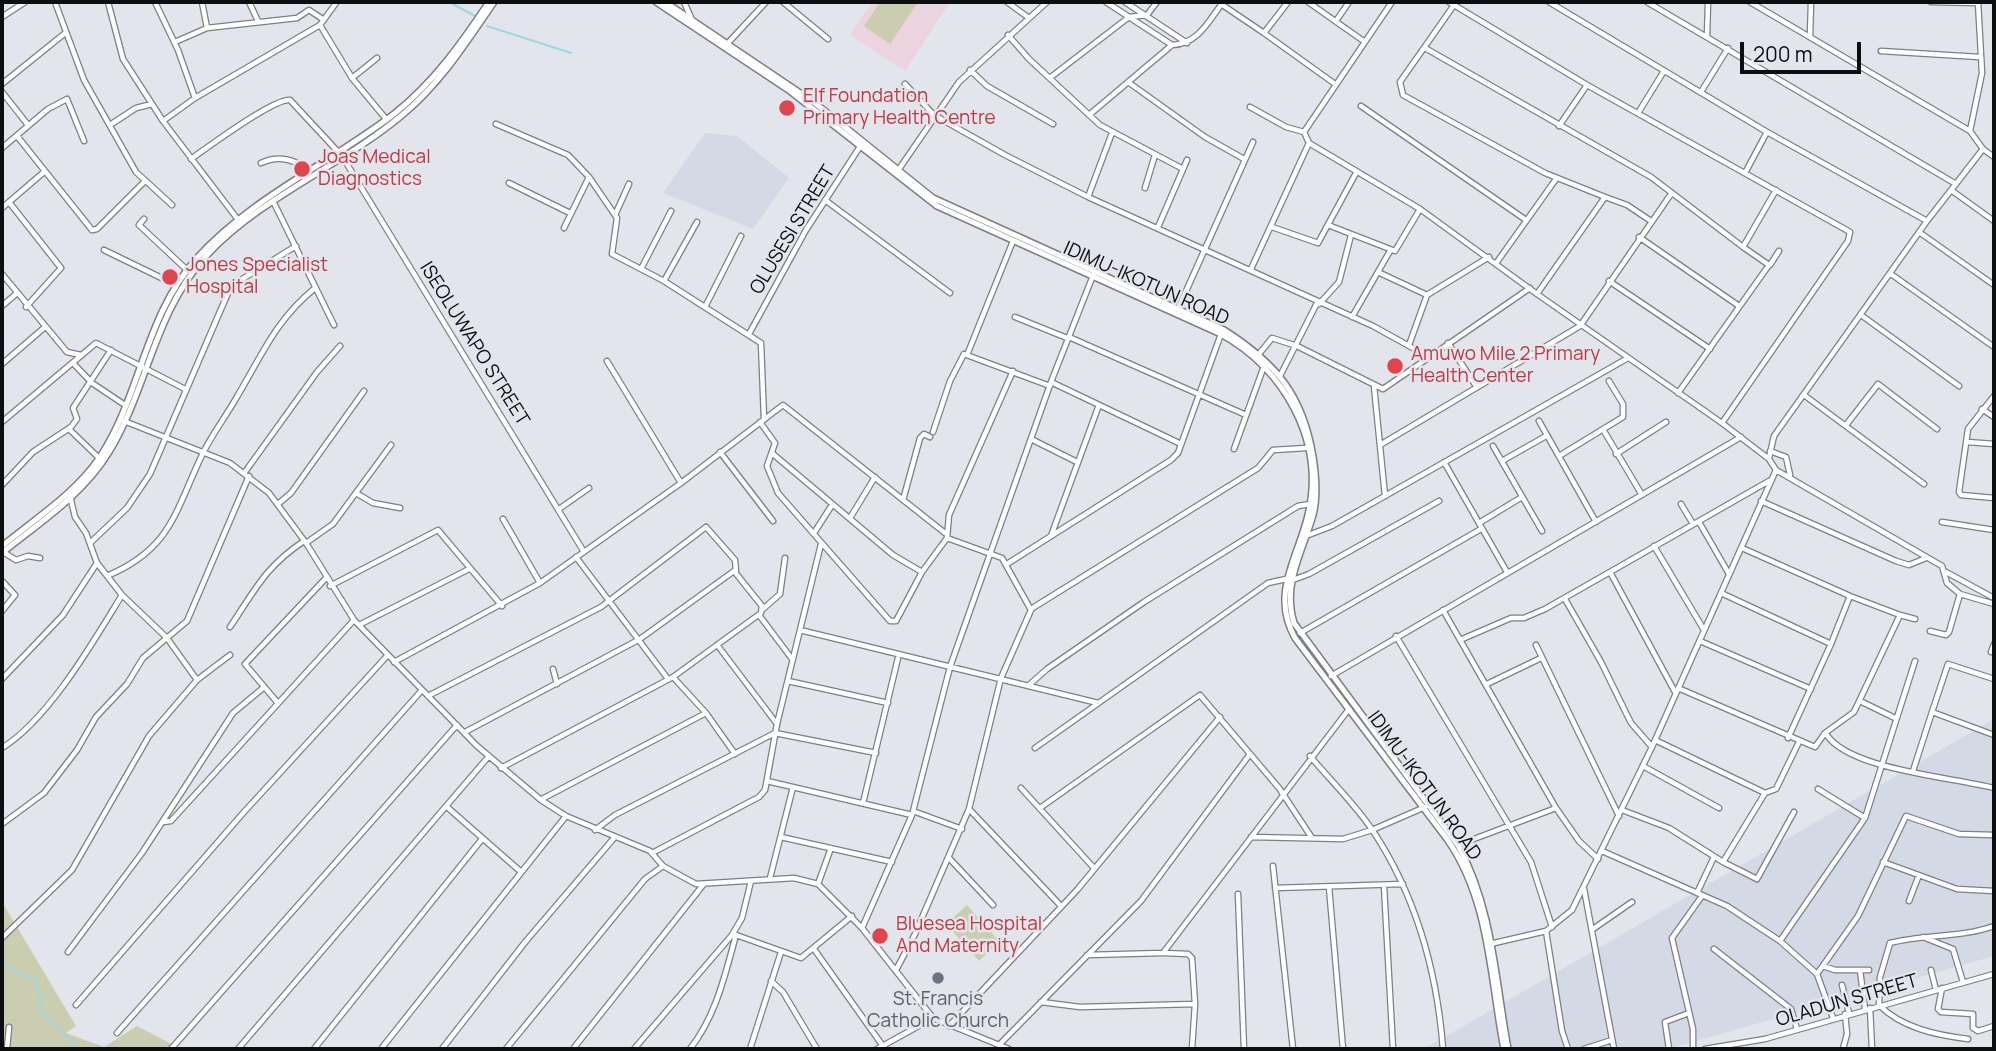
<!DOCTYPE html>
<html>
<head>
<meta charset="utf-8">
<style>
	body { margin:0 }
	#map { position:relative; width:1996px; height:1051px; overflow:hidden; background:#e2e5eb; font-family:Manrope,sans-serif }
	canvas { display:block }
	.frame { position:absolute; inset:0; border:4px solid #0d0e10; pointer-events:none }
	.scale { position:absolute; left:1740px; top:42px; width:121px; height:32px; box-sizing:border-box; border:4px solid #0d0e10; border-top:0; padding-left:9px; font-size:21px; line-height:24px; white-space:nowrap; color:#0d0e10; -webkit-text-stroke:5px #e2e5eb; paint-order:stroke }
</style>
</head>
<body>
<div id="map">
<canvas width="1996" height="1051"></canvas>
<div class="frame"></div>
<div class="scale">200 m</div>
</div>
<script>
const context = document.querySelector('canvas').getContext('2d');
context.lineJoin = 'round';
function paint(path, color) { context.fillStyle = color; context.fill(path, 'evenodd'); }
function strokePath(path, color, width, dash) { context.strokeStyle = color; context.lineWidth = width; context.lineCap = dash ? 'butt' : 'round'; context.setLineDash(dash || []); context.stroke(path); }
function drawText(font, color, halo, rows, align = 'center') {
  context.font = font + ' Manrope,sans-serif'; context.lineWidth = 5; context.setLineDash([]); context.textBaseline = 'middle'; context.strokeStyle = halo; context.fillStyle = color; for (const [text, x, y, turn = 0] of rows) {
    context.save(); context.translate(x, y); context.rotate((+turn || 0) * Math.PI / 180); context.textAlign = isNaN(turn) ? turn : align; if (halo) context.strokeText(text, 0, 0); context.fillText(text, 0, 0); context.restore();
  }
}
paint(new Path2D(`
	M705,133L737,136L789,178L753,229L663,193Z
	M1994,719V956L1668,1049H1424Z`), '#d3dae6');
paint(new Path2D(`
	M872,2H950L905,71L850,35Z`), '#ecd4de');
paint(new Path2D(`
	M880,2H918L890,44L864,26Z
	M2,902L76,1026L66,1033L104,1047L137,1026L181,1049H2Z
	M967,905L1000,942L979,961L946,924Z`), '#cacdb0');
strokePath(new Path2D(`
	M449,2L475,16
	M487,26L571,53
	M2,964L36,981L43,1014L80,1049`), '#9fd7e0', 2);
const minor = new Path2D(`
	M55,2L84,80L136,172L172,205
	M108,2L123,59L163,121L239,221
	M155,2L178,50L195,98
	M202,2L207,28
	M249,2L258,21
	M684,2L692,20
	M783,2L828,39
	M1007,2L1029,18
	M1106,2L1172,45C1198,44 1209,21 1223,2
	M1125,2L1187,43
	M1288,2L1264,33L1335,84
	M1308,2L1365,42
	M1449,2L1587,85L1850,232L1848,241L1722,423
	M1549,2L1767,132L1927,221L1983,149L1970,131L1982,73L1978,2
	M1647,2L1956,184
	M1750,2L1970,131
	M1931,2L1978,3
	M1221,4L1264,33
	M1454,5L1400,82L1403,95L1545,173L1605,197L1537,294L1722,423L1769,459L1776,470L1942,566L1947,583L1960,594L1994,604
	M2,17L25,2
	M1336,21L1349,2
	M320,25L352,78L386,119
	M1008,35L1029,59L1100,125L1183,169
	M1707,36L1708,2
	M1810,37L1811,2
	M175,42L207,28L297,18L309,10L324,20
	M727,44L766,2
	M1425,48L1651,177L1743,247
	M1881,51L1979,57
	M970,70L987,86L1053,124
	M1051,77L1129,17L1147,15L1157,2
	M352,78L377,58
	M1128,82L1205,137L1244,159
	M2,84L64,34
	M905,84L934,115L1005,155L1088,197L1373,326L1429,357
	M2,92L28,125
	M1701,92L1728,48
	M1361,106L1526,220
	M1250,107L1286,127L1304,132
	M1638,113L1664,71
	M1089,115L1172,45
	M163,121L195,98L320,25L336,3
	M496,124L568,155L589,177L617,218L612,254L664,281L761,343L764,419
	M110,125L136,108L152,104
	M1559,126L1587,85
	M1304,132L1309,143L1420,209L1537,294
	M1304,132L1392,2
	M17,136L92,230L97,229L144,182
	M2,148L48,109L67,99L84,141
	M1983,149L1994,157
	M191,159C208,147 274,98 290,100L342,156L584,552
	M261,163C279,155 294,159 310,171
	M899,169L959,82L1047,2
	M1745,173L1767,132
	M509,183L570,213
	M1145,188L1155,155
	M1951,190L1994,221
	M1088,197L1112,133
	M1605,197L1627,205L1651,221
	M825,200L950,293
	M9,202L61,268L26,307
	M274,203L334,325
	M2,208L44,172
	M615,215L629,184
	M144,219L139,225L187,270
	M1328,225L1395,251L1420,209
	M1158,227L1187,160
	M1272,227L1318,243L1356,173
	M564,228L589,177
	M1919,232L1994,285
	M1639,237L1739,306
	M104,250L176,285
	M1497,262L1556,179
	M1770,265L1779,251
	M641,269L671,211
	M1251,269L1309,143
	M1380,273L1427,295L1489,257
	M2,274L67,352L81,355
	M1891,274L1994,347
	M664,281L697,222
	M1609,281L1710,349
	M1319,304L1339,282L1351,235
	M2,306L16,294
	M705,307L741,236
	M1178,309L1253,142
	M1861,315L1959,386
	M1015,317L1067,338
	M1352,317L1390,251
	M749,334L806,230L861,145
	M1069,337L1246,415
	M1448,343L1476,386
	M1409,345L1427,295
	M1259,354L1272,338L1297,346L1383,389L1530,288
	M967,355L1013,241
	M607,361L681,483
	M73,363L92,383L125,405
	M2,364L45,327
	M1280,376L1317,303
	M1051,382L1181,444
	M1374,386L1385,496
	M1678,393L1769,265L1743,247L1776,190
	M1804,395L1924,484
	M1994,396L1968,429L1959,492L1961,495L1994,498
	M1982,409L1994,417
	M124,421L230,463L269,493L306,543L354,620L477,746L541,800L566,816L650,851L663,866L696,884L794,878L818,884L862,928L933,1018L1009,1049
	M1539,421L1596,522
	M2,422L96,343L185,389
	M760,422L775,443L767,466L778,493L890,621H896L922,572L947,538
	M1846,425L1878,384L1937,429
	M69,429L99,458
	M1604,431L1642,495
	M933,432L950,381L964,354L1050,386
	M1031,439L1077,462
	M1967,442L1994,444
	M1380,445L1580,326L1671,194
	M1493,446L1542,531
	M1234,449L1264,366
	M1770,451L1786,457L1790,475
	M720,452L773,521
	M773,454L893,555L922,572
	M1616,454L1666,422
	M1559,456L1623,417V404L1609,381
	M1769,458L1774,436L1927,221
	M1502,461L1546,436
	M1444,462L1507,572
	M245,472L317,372L340,346
	M2,485L33,452L71,427L77,419L73,408L111,350
	M356,493L373,503L400,508
	M70,496L75,517L86,533L97,563L122,595L167,638L197,680
	M903,500L920,438L924,434L930,437
	M1761,501L1896,561L1909,565L1926,558
	M278,504L291,493L364,391
	M1681,504L1693,524
	M559,509L589,488
	M850,518L875,477
	M503,519L540,583
	M1699,522L1729,574
	M1942,522L1994,530
	M1479,523L1522,497
	M814,533L832,505
	M1051,536L1099,405
	M1306,536L1332,526L1628,358
	M90,543L127,508L150,474L231,286L296,246
	M306,543L333,524L391,445
	M1654,546L1704,630
	M3,552L16,560L28,556L40,558
	M576,557L668,679
	M1007,564L1171,460L1178,453L1221,334
	M1946,572L1992,597
	M107,576C171,549 175,512 202,455C212,434 227,415 238,395C263,353 276,320 315,288
	M2,581L15,595L2,611
	M1290,581L1309,574L1439,501
	M330,586L438,530L502,606
	M1721,593L1831,644L1850,596L1742,548
	M1565,599L1601,662L1631,723L1652,747
	M763,609L780,594L785,558
	M1031,609L1258,468L1273,450L1306,448
	M1443,610L1556,808L1579,841L1598,859
	M759,615L792,659
	M1900,615L1915,619
	M359,625L469,569
	M230,627C255,590 265,567 304,541
	M800,630L1098,703
	M1930,631L1946,635L1949,632L1960,594
	M1300,633L1481,529
	M1396,636L1531,862L1552,927
	M1460,640L1511,618H1524L1545,609L1610,572
	M1700,641L1811,689
	M1536,645L1619,816
	M718,646L777,724
	M1991,652L1994,644
	M394,662L540,583L681,483L783,405L945,533
	M553,669L557,684
	M1331,676L1741,437
	M673,677L706,713L735,754
	M2,679L63,615L97,563
	M1994,679L1948,664L1932,712L1994,735
	M788,681L888,703
	M1487,684L1541,658
	M1029,685L1047,669L1144,602L1298,506L1310,504
	M1678,688L1815,747L1825,733L1854,712L1900,615L1850,596
	M1675,692L1610,572L1769,481
	M428,696L601,607L706,527L735,560L736,571
	M1860,701L1895,718
	M277,702L245,664L326,578
	M465,732L640,639L734,571L762,606L761,613L673,677L501,768
	M1826,734C1849,770 1952,777 1994,788
	M1788,738L1831,644
	M1655,740L1765,793L1776,789L1799,742
	M2,748C49,719 93,642 122,595
	M1035,748L1268,583L1286,579
	M1310,756C1331,781 1355,804 1373,831C1416,896 1437,972 1443,1049
	M1643,766L1719,808
	M1913,771L1932,712
	M767,781L912,815
	M1021,788L1094,868
	M1818,789L1865,818
	M542,799L706,713
	M863,803L898,658
	M447,807L520,871
	M1040,808L1200,695L1279,788L1312,838
	M969,809L1061,906
	M1622,810L1669,828L1723,862L1765,793
	M913,811L962,829
	M163,822L171,821L354,620
	M2,824L44,793L77,750L96,717L127,684L143,658L187,621L249,476
	M595,830L615,815L775,733L876,753
	M781,837L892,862
	M1251,837L1343,839L1372,830L1425,807
	M1458,845L1556,808
	M1602,851L1727,906L1780,941L1817,974L1833,1018
	M654,852L759,797L765,790L777,724L821,544
	M949,858L993,905
	M1723,862L1757,879L1794,812
	M1883,862L1957,889L1994,891
	M1273,866L1293,1049
	M770,878L793,787
	M818,884L831,848
	M1384,886L1393,1049
	M1329,887L1343,1049
	M1275,888L1403,884
	M1584,889L1614,1049
	M1697,893L1714,857
	M1238,894L1244,1049
	M1909,901L1919,875
	M862,928L912,815L950,667L1051,382L1094,273
	M1593,929L1632,902
	M1546,931L1562,1031L1568,1049
	M736,935L801,958L852,916
	M1923,937L1953,949L1963,982
	M2,938L72,870L149,736L197,680L230,655
	M1780,941L1865,818L1915,661
	M1490,944L1546,931L1572,910L1652,747L1776,470
	M814,949L885,1049
	M1714,949L1791,1009L1797,1029
	M68,952L142,853L233,713L263,688
	M1164,953L1188,954L1192,958L1195,1004L1192,1049
	M1087,955L1163,953L1349,709
	M1823,966L1835,970H1869
	M896,970L915,934L969,809L1001,678L1031,610L1002,558L947,538L949,515L1013,371
	M1860,970L1865,1009
	M1931,970L1936,990
	M1817,974L1858,916L1906,816L1959,834L1994,835
	M771,981L783,992L817,1049
	M1842,985L1849,1013
	M1942,988L1938,1009L1941,1012L1973,1014V1028L1978,1031L1994,1026
	M1041,1002L1080,1007L1195,1004
	M76,1005L244,812L387,656
	M1870,1008L1872,1049
	M949,1026L1077,890L1220,717
	M117,1033L422,690
	M1968,1039C1936,1035 1902,1028 1879,1005L1880,977L1890,943C1924,934 1961,938 1994,926
	M999,1045L1141,901L1250,754
	M7,1049L9,1027
	M171,1049L457,725
	M238,1049L489,756
	M314,1049L482,839
	M381,1049L566,816
	M442,1049L526,941L614,838
	M506,1049L645,879L663,866
	M573,1049L703,885
	M634,1049L732,935
	M690,1049C716,1016 725,975 736,935H732L742,918L751,881
	M750,1049L781,952
	M877,1049L933,1018
	M1584,1049L1612,1040
	M1669,1049L1665,1022L1689,1013
	M1693,1049V1029L1672,938L1702,896
	M1705,1049L1765,1039L1994,974
	M1843,1049L1847,1034L1845,1014`);
const major = new Path2D(`
	M656,2L790,91L937,206L1221,334C1284,369 1326,441 1308,515C1298,558 1270,594 1295,638L1447,839C1490,900 1490,978 1504,1049
	M665,2L815,103L933,198L1224,330C1276,363 1303,395 1313,457C1316,476 1318,496 1313,515C1302,553 1282,584 1294,623L1458,845C1493,909 1495,979 1508,1049
	M2,546C35,519 76,493 100,457C141,395 145,315 197,258C251,198 330,163 394,114C434,82 461,44 489,2
	M2,553C40,522 83,495 109,452C148,388 154,311 207,255C261,197 341,166 401,116C441,83 465,44 494,2`);
strokePath(minor, '#7c7f84', 7);
strokePath(major, '#7c7f84', 8);
strokePath(minor, '#fff', 4.5);
strokePath(major, '#fff', 5);
for (const [x, y, r, color] of [
	[787,108,9,"#e0444e"],
	[302,169,9,"#e0444e"],
	[170,277,9,"#e0444e"],
	[1395,366,9,"#e0444e"],
	[880,936,9,"#e0444e"],
	[938,978,7,"#6b7280"]
]) { const dot = new Path2D(); dot.arc(x, y, r, 0, 2 * Math.PI); context.fillStyle = color; context.fill(dot); strokePath(dot, '#e2e5eb', 2.5); }
drawText('19px', '#be3a42', '#e2e5eb', [
	["Elf Foundation",803,97],
	["Primary Health Centre",803,119],
	["Joas Medical",318,158],
	["Diagnostics",318,180],
	["Jones Specialist",186,266],
	["Hospital",186,288],
	["Amuwo Mile 2 Primary",1411,355],
	["Health Center",1411,377],
	["Bluesea Hospital",896,925],
	["And Maternity",896,947]
], 'left');
drawText('19px', '#0d0e10', '#e2e5eb', [
	["OLUSESI STREET",793,230,-59],
	["IDIMU-IKOTUN ROAD",1146,284,24],
	["ISEOLUWAPO STREET",474,344,58],
	["IDIMU-IKOTUN ROAD",1424,786,54],
	["OLADUN STREET",1847,1001,-16]
]);
drawText('19px', '#5b616d', '#e2e5eb', [
	["St. Francis",938,1000],
	["Catholic Church",938,1022]
]);
</script>
</body>
</html>
